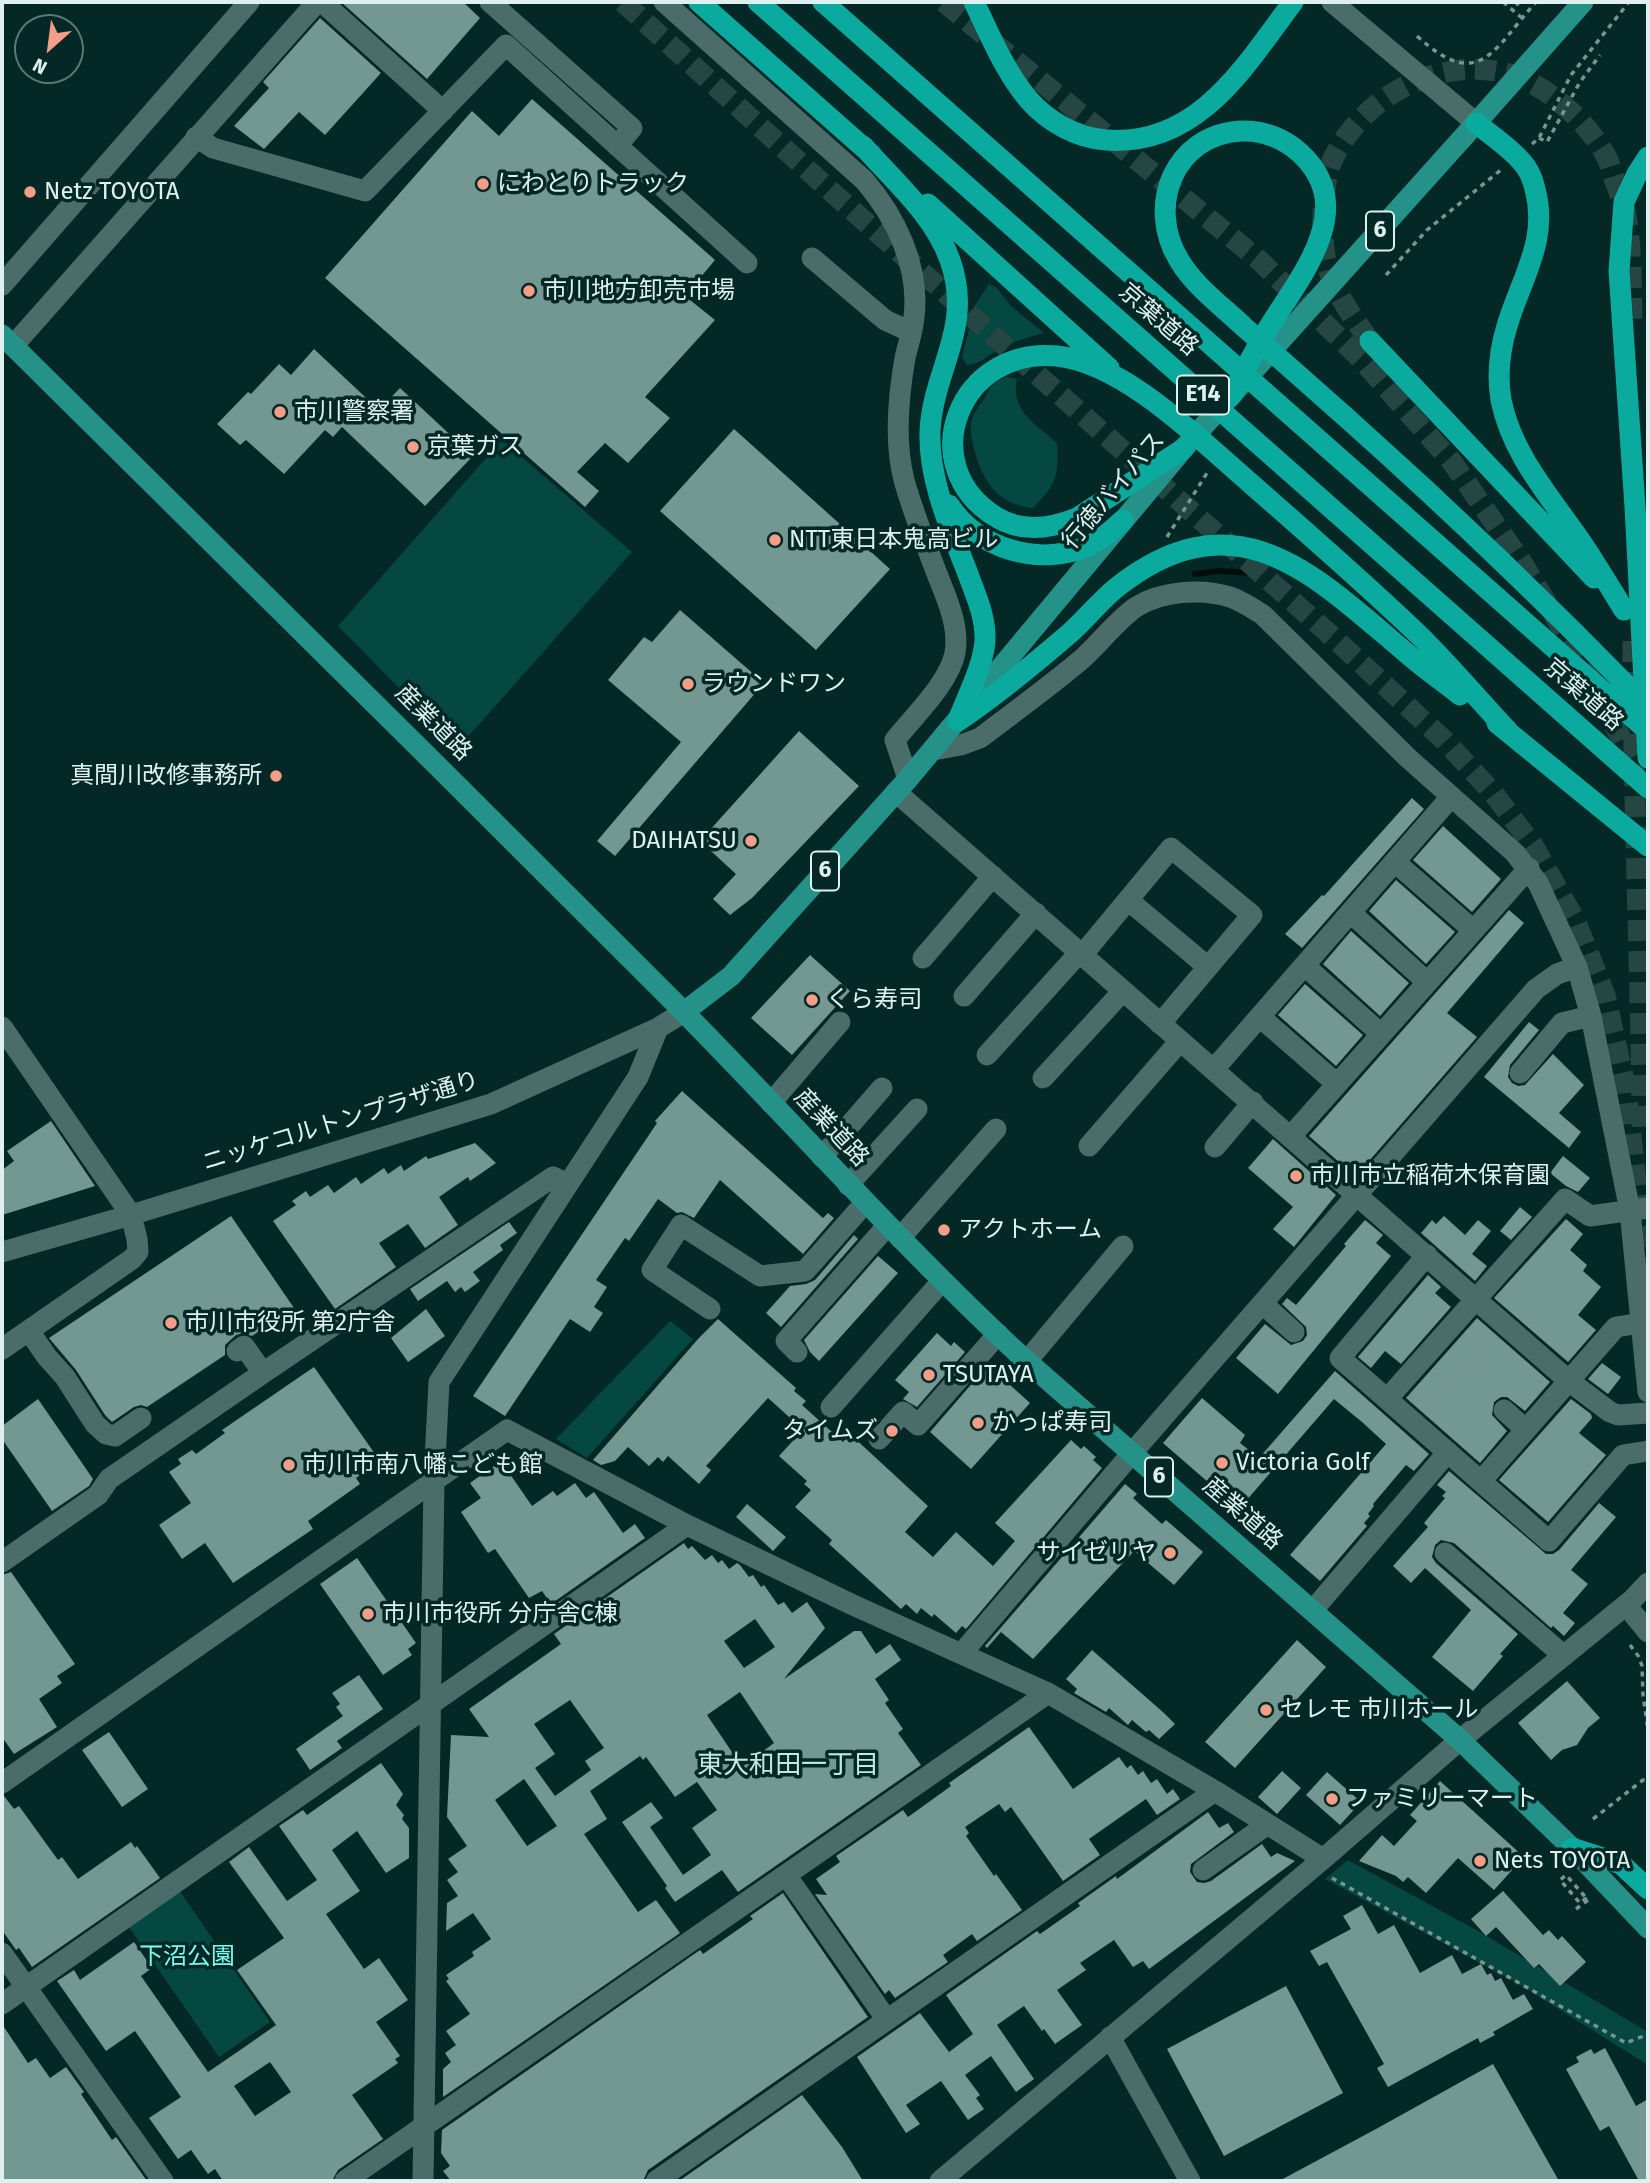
<!DOCTYPE html>
<html>
<head>
<meta charset="utf-8">
<style>
	body { margin:0 }
	#map { position:relative; width:1650px; height:2183px; overflow:hidden; background:#042825; font-family:"Fira Sans",sans-serif }
	canvas { display:block }
	.frame { position:absolute; inset:0; border:4px solid #def1ee; pointer-events:none }
	.north { position:absolute; left:14px; top:14px; width:70px; height:70px; box-sizing:border-box; background:#042825; border:2px solid #5b7875; border-radius:50%; rotate:208deg; font-size:19px; font-weight:700; line-height:28px; text-align:center; color:#def1ee }
	.north::after { content:''; display:block; margin:auto; width:24px; height:32px; background:#f49e88; clip-path:polygon(50% 0,100% 100%,50% 72%,0 100%) }
</style>
</head>
<body>
<div id="map">
<canvas width="1650" height="2183"></canvas>
<div class="frame"></div>
<div class="north">N</div>
</div>
<script>
const context = document.querySelector('canvas').getContext('2d');
context.lineJoin = 'round';
function paint(path, color) { context.fillStyle = color; context.fill(path, 'evenodd'); }
function strokePath(path, color, width, dash) { context.strokeStyle = color; context.lineWidth = width; context.lineCap = dash ? 'butt' : 'round'; context.setLineDash(dash || []); context.stroke(path); }
function drawText(font, color, halo, rows, align = 'center') {
  context.font = font + ' "Fira Sans","Noto Sans JP",sans-serif'; context.lineWidth = 7; context.setLineDash([]); context.textBaseline = 'middle'; context.strokeStyle = halo; context.fillStyle = color; for (const [text, x, y, turn = 0] of rows) {
    context.save(); context.translate(x, y); context.rotate((+turn || 0) * Math.PI / 180); context.textAlign = isNaN(turn) ? turn : align; if (halo) context.strokeText(text, 0, 0); context.fillText(text, 0, 0); context.restore();
  }
}
paint(new Path2D(`
	M989,284L997,288L1011,306L1044,333C1029,337 1015,341 1001,348C990,353 980,365 967,365L962,358L975,305Z
	M1007,377L1017,379C1010,411 1036,424 1057,443C1059,476 1056,485 1033,508C1001,505 985,485 976,456C973,446 970,434 971,423C972,415 979,406 984,399C990,388 994,380 1007,377Z
	M502,440L632,552L458,748L338,626Z
	M670,1321L693,1339L587,1458L556,1439Z
	M1348,1860L1478,1931L1648,2032V2065L1517,1983L1325,1879Z
	M179,1890L270,2022L219,2057L128,1926Z`), '#054741');
strokePath(new Path2D(`
	M1195,574L1218,571L1253,573`), '#030d0c', 6);
paint(new Path2D(`
	M341,2H463L480,18L427,79Z
	M320,18L381,73L325,135L299,112L264,149L234,126L269,88L263,82Z
	M532,99L715,260L685,296L715,320L645,397L670,418L628,463L605,443L577,472L599,491L585,507L325,278L472,111L499,136Z
	M314,349L379,410L400,388L473,456L425,506L342,427L333,437L325,430L284,474L246,440L240,445L217,424L248,392L251,394L279,364L291,375Z
	M734,429L890,569L816,650L660,511Z
	M680,610L764,683L615,856L597,841L681,742L608,680L644,637L652,642Z
	M799,731L859,786L752,898L730,915L713,899L736,874L700,841Z
	M1412,798L1424,809L1302,948L1285,934L1322,895L1324,896Z
	M1443,826L1501,879L1472,912L1413,860Z
	M1396,880L1455,932L1426,964L1369,911Z
	M1509,910L1524,923L1447,1013L1477,1037L1356,1176L1354,1175L1309,1136Z
	M1351,931L1409,983L1380,1016L1323,964Z
	M810,955L850,991L792,1055L751,1018Z
	M1305,984L1363,1035L1336,1066L1278,1015Z
	M1529,1022L1539,1030L1510,1065L1508,1077L1512,1083L1518,1086L1525,1085L1553,1054L1584,1085L1559,1113L1581,1132L1569,1148L1484,1077Z
	M682,1091L823,1218L828,1213L834,1218L803,1254L720,1180L694,1218L682,1212L677,1213L658,1199L629,1241L625,1238L596,1280L607,1287L594,1307L603,1313L590,1332L570,1319L505,1416L473,1396L657,1123L655,1121Z
	M51,1121L95,1186L2,1215V1170L14,1161L7,1151Z
	M1273,1139L1336,1195L1294,1247L1273,1229L1293,1207L1248,1168Z
	M475,1143L496,1163L470,1181L468,1177L439,1197L458,1225L425,1248L408,1224L379,1243L396,1267L335,1309L273,1221L296,1205L292,1201L306,1191L310,1197L328,1185L334,1193L356,1177L361,1184L384,1168L388,1174L401,1165L404,1171L426,1156L428,1159Z
	M1563,1156L1590,1178L1578,1192L1566,1186L1550,1173Z
	M1520,1207L1532,1217L1511,1240L1500,1231Z
	M231,1216L294,1308L252,1336L243,1333L236,1335L225,1345V1355L147,1407L141,1405L134,1407L112,1422L105,1415L76,1370L49,1338Z
	M1444,1216L1465,1235L1478,1220L1491,1231L1472,1254L1487,1266L1475,1281L1421,1233L1432,1220L1436,1224Z
	M1566,1219L1583,1234L1570,1250L1587,1265L1583,1271L1601,1287L1578,1315L1596,1330L1568,1362L1494,1298Z
	M1365,1220L1383,1235L1376,1243L1391,1256L1278,1394L1236,1358L1265,1324L1291,1345L1303,1341L1307,1335L1306,1327L1282,1304L1287,1298L1296,1305L1346,1246L1344,1244Z
	M509,1222L517,1233L500,1245L503,1250L473,1272L480,1281L465,1292L461,1287L455,1292L447,1281L418,1301L410,1289Z
	M854,1235L858,1239L781,1327L766,1313L790,1286L806,1284L815,1280Z
	M878,1256L898,1273L819,1361L810,1352L804,1340Z
	M1428,1275L1441,1287L1435,1293L1451,1307L1401,1364L1385,1351L1371,1368L1358,1357Z
	M426,1309L445,1336L408,1362L391,1338Z
	M1477,1318L1550,1382L1525,1411L1507,1397H1501L1494,1402L1492,1415L1507,1431L1480,1463L1406,1398Z
	M718,1319L796,1388L794,1391L806,1401L802,1405L843,1442L850,1434L928,1506L905,1532L933,1557L956,1532L993,1566L1015,1541L995,1523L1071,1440L1081,1449L1084,1446L1096,1457L1093,1460L1102,1468L966,1629L962,1626L956,1633L934,1614L932,1617L921,1608L917,1614L906,1604L901,1609L829,1544L832,1540L795,1507L811,1490L804,1484L807,1481L779,1456L801,1432L796,1428L798,1425L768,1398L706,1466L711,1470L699,1484L668,1456L663,1462L658,1457L649,1466L628,1447L615,1461L601,1465L593,1460L698,1339Z
	M937,1333L951,1346L954,1342L965,1352L917,1407L903,1399L909,1392L895,1380Z
	M1602,1363L1621,1377L1608,1394L1588,1379Z
	M988,1365L1030,1403L971,1469L930,1432Z
	M314,1367L380,1461L356,1478L360,1484L308,1521L313,1529L233,1583L205,1543L182,1559L159,1525L191,1503L169,1472L181,1464L178,1459L192,1450L196,1454L225,1433L222,1430Z
	M1335,1371L1429,1454L1414,1471L1406,1465L1373,1504L1374,1506L1368,1514L1370,1516L1364,1523L1367,1526L1320,1581L1290,1555L1386,1444L1362,1422L1334,1399L1239,1509L1163,1443L1202,1398L1245,1435L1240,1443L1259,1458Z
	M38,1399L93,1479L89,1486L52,1511L2,1439V1426Z
	M1571,1399L1591,1414L1592,1418L1579,1433L1606,1455L1548,1522L1499,1480Z
	M501,1461L532,1506L553,1491L557,1496L575,1483L586,1498L594,1492L623,1533L635,1524L645,1538L551,1604L542,1591L529,1598L495,1549L488,1553L461,1512L481,1498L470,1483Z
	M1449,1471L1546,1554H1553L1559,1550L1599,1503L1616,1517L1571,1570L1588,1584L1563,1613L1575,1623L1564,1636L1553,1626L1551,1628L1454,1543L1441,1540L1435,1545L1432,1557L1436,1563L1518,1634L1500,1654L1503,1656L1473,1691L1432,1657L1471,1610L1425,1568L1411,1583L1393,1566L1428,1527L1424,1523L1445,1498L1442,1496L1446,1492L1437,1485Z
	M1125,1484L1137,1494L1133,1498L1162,1524L1166,1520L1203,1552L1174,1585L1134,1551L1033,1659L1001,1632L987,1648L985,1646Z
	M747,1504L786,1537L773,1551L736,1517Z
	M684,1543L688,1549L692,1546L705,1560L712,1555L718,1563L722,1560L729,1569L737,1563L740,1565L749,1577L753,1575L761,1587L764,1585L778,1605L784,1602L792,1613L807,1602L825,1628L784,1679L854,1631H861L876,1654L890,1644L901,1660L875,1679L889,1700L885,1703L903,1729L898,1733L921,1765L738,1892L722,1870L675,1902L665,1888L667,1886L622,1822L651,1802L663,1818L650,1827L683,1875L711,1855L692,1828L717,1810L697,1782L675,1797L646,1757L643,1760L640,1756L590,1791L607,1819L584,1834L638,1912L656,1900L680,1933L443,2097V2069L451,2062L445,2053L456,2045L446,2031L470,2014L446,1981L449,1979L446,1975L474,1956L472,1952L491,1939L473,1913L446,1931L447,1903L458,1896L447,1880L458,1872L448,1859L467,1846L447,1817L451,1735L489,1737L469,1709L561,1644L554,1634ZM755,1619L775,1647L744,1668L724,1641ZM740,1692L774,1743L742,1767L707,1715ZM570,1700L604,1748L585,1761L591,1770L555,1796L535,1768L555,1754L534,1724ZM524,1779L557,1826L527,1846L495,1800Z
	M357,1558L416,1643L408,1649L412,1655L383,1675L320,1584Z
	M11,1572L75,1664L57,1676L62,1683L39,1699L57,1727L14,1754L2,1737V1575Z
	M1297,1640L1326,1667L1235,1768L1205,1742Z
	M1092,1650L1164,1713L1175,1724L1159,1739L1149,1730L1146,1732L1132,1720L1128,1725L1109,1708L1106,1712L1074,1693L1077,1689L1066,1679Z
	M359,1675L383,1709L337,1741L342,1748L310,1770L296,1749L343,1716L336,1707L340,1704L332,1693Z
	M1567,1681L1600,1718L1588,1728L1577,1745L1562,1750L1551,1760L1518,1723Z
	M1029,1727L1073,1789L1119,1757L1127,1768L1131,1765L1138,1775L1143,1771L1151,1783L1157,1779L1167,1794L1173,1789L1180,1799L1157,1815L1146,1799L1089,1839L1100,1855L1063,1881L1011,1807L1005,1812L999,1804L965,1827L969,1833L966,1836L994,1876L996,1874L1022,1910L977,1941L972,1934L943,1955L948,1962L895,1998L889,1990L885,1994L815,1894L827,1895L816,1879L840,1862L836,1856L903,1810L908,1817L951,1786L949,1783Z
	M109,1732L148,1789L122,1807L82,1750Z
	M381,1763L403,1794L396,1805L404,1815L402,1819L409,1828V1858L386,1873L357,1831L332,1850L360,1891L326,1914L364,1969L379,1958L408,2000L376,2022L400,2056L395,2059L398,2063L352,2095L383,2139L338,2170L332,2181H223L215,2169L208,2174L191,2150L178,2159L149,2118L181,2097L135,2031L106,2051L57,1981L74,1970L80,1980L134,1942L152,1968L141,1976L208,2072L246,2046L276,2025L237,1970L284,1938L229,1862L249,1847L287,1901L317,1880L279,1826L303,1810L307,1815ZM270,2062L291,2092L255,2116L234,2086Z
	M1282,1771L1301,1788L1277,1814L1258,1797Z
	M1327,1772L1361,1802L1340,1825L1306,1795Z
	M1440,1781L1524,1857L1494,1890L1458,1858L1426,1893L1408,1877L1403,1882L1396,1876L1359,1861L1382,1835L1394,1846L1417,1821L1410,1815Z
	M2,1796H4L14,1809L19,1806L58,1860L62,1857L78,1879L131,1842L135,1848L137,1846L160,1878L32,1967L19,1948L16,1950L2,1930Z
	M1208,1812L1219,1828L1228,1823L1234,1832L1191,1864L1190,1872L1197,1882L1204,1883L1211,1881L1262,1844L1271,1857L1277,1853L1295,1861L1149,1969L1143,1961L1133,1967L1114,1940L1080,1963L1086,1970L1057,1990L1082,2025L1055,2044L1044,2029L1042,2031L1024,2006L997,2025L1034,2079L1016,2092L991,2056L965,2075L980,2095L976,2098L984,2109L968,2120L941,2081L906,2105L920,2124L906,2133L857,2057L920,2013L949,2052L973,2034L946,1995L1037,1931L1040,1934L1080,1906L1078,1903L1116,1876L1117,1879Z
	M1503,1891L1543,1935L1549,1930L1558,1940L1562,1936L1586,1962L1560,1986L1539,1964L1534,1968L1496,1927L1486,1936L1471,1919Z
	M783,1893L868,2017L648,2170L643,2181H451L443,2171L450,2166L441,2153L442,2130L700,1950L703,1954L753,1919L750,1916Z
	M1362,1905L1378,1934L1394,1925L1420,1973L1452,1955L1462,1974L1481,1964L1487,1975L1491,1973L1495,1981L1501,1978L1513,2000L1524,1994L1533,2009L1493,2032L1495,2035L1480,2043L1478,2038L1388,2087L1377,2068L1384,2064L1327,1962L1319,1966L1310,1951L1351,1929L1343,1916Z
	M1286,1986L1343,2093L1224,2156L1167,2049Z
	M2,2024L28,2063L36,2058L50,2078L66,2067L84,2092L81,2094L112,2140L116,2137L147,2181H2Z
	M1605,2048L1636,2106L1648,2099V2181H1639L1609,2126L1600,2131L1566,2069L1579,2062L1576,2057L1591,2049L1594,2054Z
	M1493,2064L1559,2181H1279L1376,2129Z
	M802,2095L842,2147L863,2181H679Z`), '#739892');
strokePath(new Path2D(`
	M623,2L844,203L1335,639L1445,741L1494,794L1534,847L1576,922L1605,995L1626,1089L1647,1285
	M944,2L1259,260L1362,360L1452,462L1523,564L1584,665L1631,758
	M1370,341C1353,318 1336,295 1328,268C1323,251 1322,232 1323,215C1324,198 1325,179 1331,163C1360,98 1436,56 1506,73C1545,83 1587,121 1606,156C1610,163 1612,173 1615,181C1619,192 1624,204 1626,216C1632,251 1631,287 1632,322
	M1633,641C1633,803 1641,965 1642,1127`), '#254643', 21, [21, 10]);
strokePath(new Path2D(`
	M1503,2L1522,18
	M1515,2L1521,7
	M1417,36C1479,93 1493,50 1536,2
	M1539,138L1547,142L1580,82L1600,55
	M1532,144L1539,138L1571,75L1629,2
	M1386,275L1427,230L1502,169
	M1167,537L1207,473
	M1430,1410L1490,1339
	M1630,1645L1639,1657L1642,1666L1643,1695L1648,1730
	M1593,1819L1643,1780H1648
	M1332,1878L1626,2043L1641,2037L1648,2041
	M1576,1909L1588,1900L1566,1875L1560,1880L1580,1903L1590,1895`), '#799491', 3.5, [5, 5]);
strokePath(new Path2D(`
	M322,2L443,111
	M490,2L632,128L617,146
	M664,2L864,180C896,217 920,267 914,317C913,331 908,344 905,358C898,398 894,441 904,480C912,509 923,537 934,566C944,593 960,623 955,653C949,683 914,716 895,740L908,779
	M1332,2L1476,123
	M196,137L213,148L365,191L506,45L747,263
	M812,258L885,320L911,332
	M2,285L249,2
	M13,346L317,2
	M933,750L961,745L980,738C1014,712 1049,687 1082,659C1100,643 1116,621 1136,607C1161,591 1202,588 1230,597C1242,601 1252,608 1263,615L1408,758L1515,853L1538,883L1577,967L1591,1016L1630,1211L1648,1392
	M896,792L1569,1381L1610,1412L1618,1415L1648,1413
	M1395,862L1473,930
	M1128,900L1208,967
	M1351,913L1427,982
	M1083,954L1171,848L1252,915L1160,1024
	M923,958L993,876
	M1305,966L1381,1034
	M964,996L1036,913
	M1260,1017L1337,1084
	M2,1027L131,1215L137,1239L138,1252L132,1259L2,1349
	M987,1055L1080,952
	M1214,1069L1451,797
	M1520,1073L1562,1023L1591,1016
	M1043,1078L1123,991
	M771,1103L840,1022
	M1291,1136L1529,868
	M1089,1146L1180,1041
	M1215,1147L1253,1102
	M822,1157L882,1088
	M848,1185L917,1109
	M900,1238L996,1129
	M2,1252L131,1215L491,1104L658,1028L684,1012
	M1427,1255L1340,1358L1549,1541L1623,1455L1648,1451
	M1263,1304L1294,1332
	M710,1309L652,1270L681,1225L760,1276L805,1271L865,1203
	M29,1331L47,1357L65,1377L95,1424L106,1434L115,1436L141,1418
	M237,1351L244,1346L263,1373
	M797,1352L786,1341L887,1226
	M1027,1361L1123,1246
	M1387,1399L1565,1199L1590,1216L1648,1208
	M831,1407L942,1281
	M1504,1410L1526,1430
	M879,1439L903,1412L918,1425L998,1334
	M1481,1481L1616,1327L1641,1323
	M1445,1553L1564,1656
	M2,1562L98,1495L109,1479L263,1373L553,1177L567,1184
	M1626,1605L1648,1632
	M1313,1610L1448,1452
	M962,1653L1132,1453L1536,989L1557,974L1577,967
	M2,1783L507,1430L687,1525L853,1605L1048,1693L1215,1791L1323,1859
	M1203,1870L1268,1824
	M786,1875L887,2020
	M2,1953L163,2181
	M2,2004L687,1525
	M1110,2037L1190,2181
	M345,2181L1048,1693
	M423,2181L434,1480L439,1382L638,1077L658,1028
	M656,2181L1215,1791
	M940,2181L1323,1859L1460,1740L1632,1600L1648,1583`), '#4a6d69', 21);
strokePath(new Path2D(`
	M2,335C225,556 450,777 672,1000C790,1119 900,1244 1023,1358L1460,1740L1572,1848L1648,1928
	M684,1012L731,976L908,779L1183,449L1476,123L1583,2`), '#249289', 21);
strokePath(new Path2D(`
	M699,2L872,155
	M758,2L1648,788
	M823,2L1648,731
	M974,2C990,35 1004,70 1028,99C1048,122 1077,138 1106,140C1198,147 1245,66 1293,2
	M1476,123C1491,135 1509,147 1521,161C1528,168 1533,180 1535,189C1549,240 1521,279 1507,326C1500,349 1497,376 1501,400C1512,456 1553,500 1584,546C1598,567 1611,589 1624,610
	M863,146C894,181 934,215 950,260C974,328 933,369 930,431C928,479 951,530 968,574C976,596 986,617 985,641C983,667 967,696 958,721
	M1648,157L1637,174L1624,202L1619,271L1635,507L1648,758
	M928,204L1109,368
	M1370,341L1594,578
	M1231,396C1244,372 1256,347 1271,324C1302,274 1359,207 1300,153C1285,139 1263,130 1242,131C1174,134 1146,206 1179,260C1195,287 1222,306 1244,327C1279,358 1314,389 1349,420C1452,512 1552,608 1648,707
	M1183,449L1077,518C1050,529 1022,533 996,517C912,465 960,346 1057,356C1124,363 1199,439 1249,482C1307,533 1366,584 1422,638C1452,668 1479,700 1508,731
	M949,505C978,549 1039,567 1088,546C1101,541 1113,529 1123,520
	M958,721C997,695 1034,664 1070,633C1086,619 1099,602 1116,588C1238,491 1317,578 1410,656C1426,670 1444,682 1460,695
	M1497,723L1648,846
	M1572,1848L1621,1864L1648,1889`), '#0baa9e', 21);
for (const [x, y, r, color] of [
	[483,184,7,"#f49e88"],
	[30,192,7,"#f49e88"],
	[529,291,7,"#f49e88"],
	[280,412,7,"#f49e88"],
	[413,447,7,"#f49e88"],
	[775,540,7,"#f49e88"],
	[688,684,7,"#f49e88"],
	[276,776,7,"#f49e88"],
	[751,841,7,"#f49e88"],
	[812,1000,7,"#f49e88"],
	[1296,1176,7,"#f49e88"],
	[944,1230,7,"#f49e88"],
	[171,1323,7,"#f49e88"],
	[929,1375,7,"#f49e88"],
	[978,1423,7,"#f49e88"],
	[892,1431,7,"#f49e88"],
	[1222,1463,7,"#f49e88"],
	[289,1465,7,"#f49e88"],
	[1170,1553,7,"#f49e88"],
	[368,1614,7,"#f49e88"],
	[1266,1710,7,"#f49e88"],
	[1332,1799,7,"#f49e88"],
	[1480,1861,7,"#f49e88"]
]) { const dot = new Path2D(); dot.arc(x, y, r, 0, 2 * Math.PI); context.fillStyle = color; context.fill(dot); strokePath(dot, '#042825', 2.5); }
for (const [x, y, w] of [
	[1380,231,28],
	[1203,395,52],
	[825,871,28],
	[1159,1477,28]
]) { const box = new Path2D(); box.roundRect(x - w / 2, y - 19.5, w, 39, 5); context.fillStyle = '#042825'; context.fill(box); strokePath(box, '#def1ee', 2); }
drawText('bold 23px', '#def1ee', null, [
	["6",1380,231],
	["E14",1203,395],
	["6",825,871],
	["6",1159,1477]
]);
drawText('24px', '#def1ee', '#042825', [
	["にわとりトラック",497,184],
	["Netz TOYOTA",44,192],
	["市川地方卸売市場",543,291],
	["市川警察署",294,412],
	["京葉ガス",427,447],
	["NTT東日本鬼高ビル",789,540],
	["ラウンドワン",702,684],
	["真間川改修事務所",262,776,"right"],
	["DAIHATSU",737,841,"right"],
	["くら寿司",826,1000],
	["市川市立稲荷木保育園",1310,1176],
	["アクトホーム",958,1230],
	["市川市役所 第2庁舎",185,1323],
	["TSUTAYA",943,1375],
	["かっぱ寿司",992,1423],
	["タイムズ",878,1431,"right"],
	["Victoria Golf",1236,1463],
	["市川市南八幡こども館",303,1465],
	["サイゼリヤ",1156,1553,"right"],
	["市川市役所 分庁舎C棟",382,1614],
	["セレモ 市川ホール",1280,1710],
	["ファミリーマート",1346,1799],
	["Nets TOYOTA",1494,1861]
], 'left');
drawText('24px', '#def1ee', '#042825', [
	["京葉道路",1158,320,41],
	["行徳バイパス",1114,491,-50],
	["京葉道路",1583,695,41],
	["産業道路",433,723,45],
	["ニッケコルトンプラザ通り",341,1122,-17],
	["産業道路",831,1128,47],
	["産業道路",1242,1514,41]
]);
drawText('24px', '#76fced', '#042825', [
	["下沼公園",187,1957]
]);
drawText('26px', '#c1e8e2', '#042825', [
	["東大和田一丁目",788,1766]
]);
</script>
</body>
</html>
